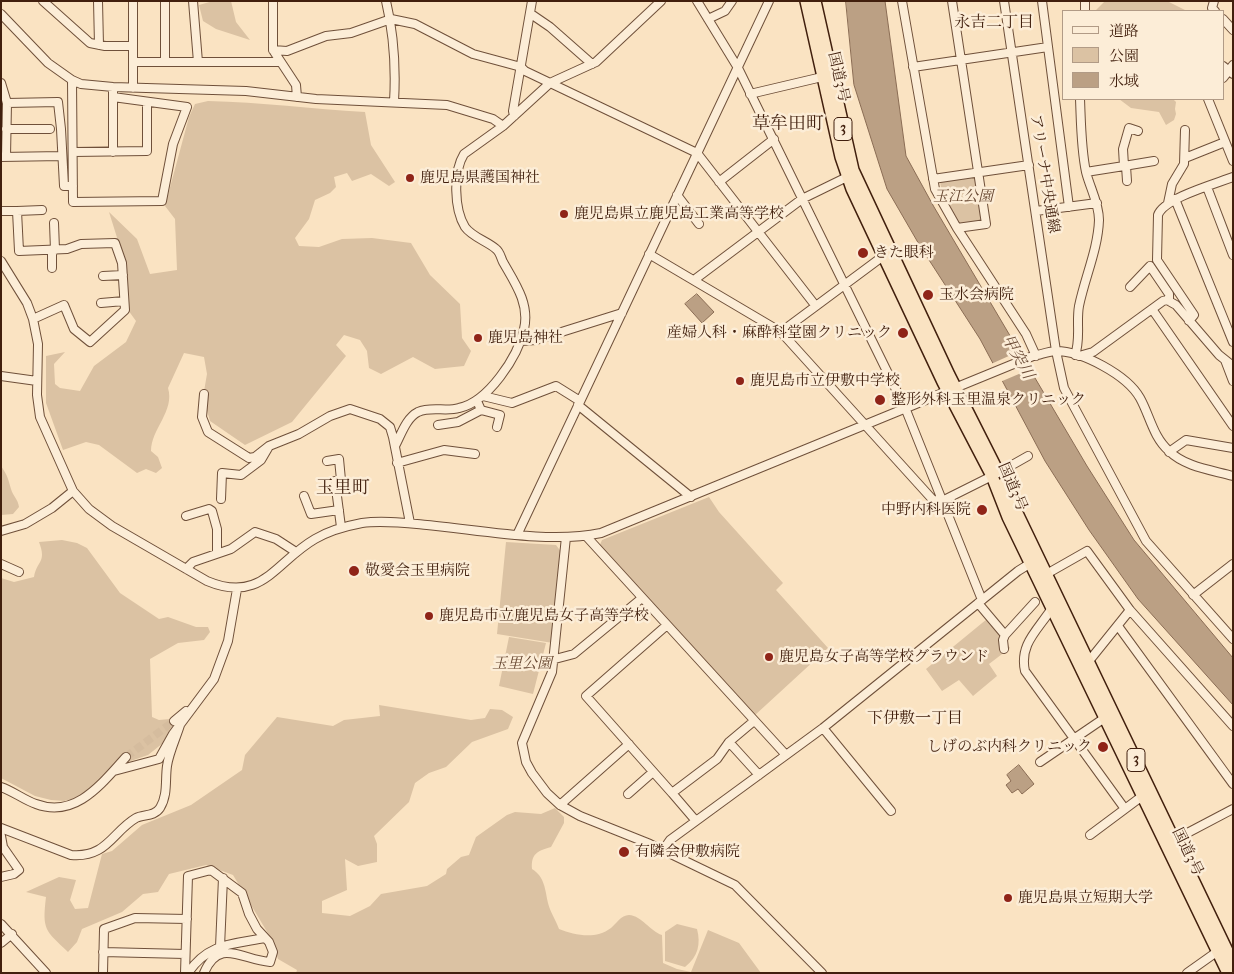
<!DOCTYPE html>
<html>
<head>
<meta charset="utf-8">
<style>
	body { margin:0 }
	#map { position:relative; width:1234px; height:974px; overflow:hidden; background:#fae3c2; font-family:"IM FELL French Canon","Noto Serif JP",serif }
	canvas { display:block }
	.frame { position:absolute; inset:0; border:2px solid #411f0d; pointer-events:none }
	.legend { position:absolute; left:1062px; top:10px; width:162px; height:90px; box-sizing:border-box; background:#fcedd7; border:1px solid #b19b86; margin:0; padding:6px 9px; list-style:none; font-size:15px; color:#411f0d }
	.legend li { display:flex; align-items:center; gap:10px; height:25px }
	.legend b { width:25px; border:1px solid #b19b86 }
</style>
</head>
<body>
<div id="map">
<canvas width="1234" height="974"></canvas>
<div class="frame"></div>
<ul class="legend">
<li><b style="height:6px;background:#fcedd7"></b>道路</li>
<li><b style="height:14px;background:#dbc2a3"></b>公園</li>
<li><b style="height:14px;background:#bba084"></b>水域</li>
</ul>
</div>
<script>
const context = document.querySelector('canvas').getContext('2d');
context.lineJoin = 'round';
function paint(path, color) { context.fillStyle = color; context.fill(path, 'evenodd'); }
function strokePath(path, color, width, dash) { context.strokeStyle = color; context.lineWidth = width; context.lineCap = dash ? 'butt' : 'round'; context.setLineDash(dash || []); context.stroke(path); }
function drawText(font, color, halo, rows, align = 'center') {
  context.font = font + ' "IM FELL French Canon","Noto Serif JP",serif'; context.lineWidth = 5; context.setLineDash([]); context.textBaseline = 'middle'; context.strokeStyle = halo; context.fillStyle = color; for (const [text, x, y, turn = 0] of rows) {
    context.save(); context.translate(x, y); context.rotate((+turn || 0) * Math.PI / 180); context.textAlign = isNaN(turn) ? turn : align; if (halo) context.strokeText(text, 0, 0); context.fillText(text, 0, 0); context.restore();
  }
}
paint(new Path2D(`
	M213,1H231L236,22L250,40L216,29L203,21L199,5Z
	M1105,1H1167L1185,10L1095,11Z
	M1119,99H1173L1176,102L1175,109L1176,114L1174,120L1166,125L1159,112L1131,108Z
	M208,101C261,102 312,109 365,112L371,145L395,182L389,186L371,174L352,181L347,173L334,177L336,187L330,193L315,200L309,219L295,238L299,246L319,247L342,239L372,238L411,243L430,275L460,304L462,338L471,351L464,366L435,369L413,357L381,374L369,368L367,351L360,340L344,335L336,345L346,356L292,422L245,445L210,421L203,397L207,374L204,357L184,353L168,388C175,411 151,429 151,451L158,457L162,468L156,473L146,469L137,473L99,445L86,442L63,450L46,403V356L65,352L54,364L55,384L60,388L80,391L94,366L126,342L136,321L128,310L125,263L109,212L137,239L150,274L177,270L175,219L165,206L189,117L195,104Z
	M974,177L977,179L984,220L981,223L961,226L943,197L940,182Z
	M1,466C8,476 8,479 11,489C13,496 18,499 19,507L13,514L1,515Z
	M709,497L719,512L783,583L776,590L828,648L754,716L599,547L602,540Z
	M62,540L77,543L87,548L120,593L159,619L168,617L196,627H208L210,632L204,640L178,643L150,659L152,717L159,720L170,719L173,723L163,743L148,755L125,763L83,796L64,801L51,800L35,796L1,778V578L14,582L34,577C37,560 47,563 39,542Z
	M506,542L556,545L562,553L553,643L497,634Z
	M987,619L1010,648L989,664L997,676L973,696L959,680L942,691L926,669Z
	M509,637L546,643L533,694L499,686Z
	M379,705L471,720L485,718L490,709L502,710L513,717L508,729L472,742L446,767L429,773L415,783L409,802L374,836L377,844V862L358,866L345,859L347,890L322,901V913L350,916L370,906L381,894L427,886L446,874L447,869L461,857L469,855L476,837L507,815L515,812L541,814L555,808L564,817V823L551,847C537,851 531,854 532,869C545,877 545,890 548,903C550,912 556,920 559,929C575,935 595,940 611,928C616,924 621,915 629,915C642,916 650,931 662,935L663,963L677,969L691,972L708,930L739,943L761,973H296L297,970L278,959L272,940L233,875L206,865L169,874L158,892L143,894L122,912L82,929L77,942L68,952C45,930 42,930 46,897L26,892L59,877L76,880L70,900L75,909L88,908L102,854L112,851L142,825L191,805L242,770L245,755L277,717L333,726L344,720L380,716Z
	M677,924L697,929C701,944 698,957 685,967L665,961V932Z`), '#dbc2a3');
const water = new Path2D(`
	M846,1H885L906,156L934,207L1087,466L1134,540L1233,658V705L1138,599L1089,530L1045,461L980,339L920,246L887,189L854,85Z
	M697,294L714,312L702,323L685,304Z
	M1019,765L1034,784L1022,794L1018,789L1012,793L1006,785L1011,781L1007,775Z`);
paint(water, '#bba084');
strokePath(water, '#8a6c54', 1);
paint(new Path2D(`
	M1022,350L1033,368L1000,382L991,364Z`), '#fae3c2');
strokePath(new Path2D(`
	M126,757L174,721`), '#d5bc9e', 8, [8, 4]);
const minor = new Path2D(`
	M43,1L90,43L105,46H133
	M98,1L99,45
	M193,1L198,62
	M273,1V50L296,85L297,97
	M386,1C394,35 396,68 394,102
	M697,1L738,68L906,410L982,600
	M902,1L935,189L957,228L1026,334L1036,356
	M952,1L986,224L957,228
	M1004,1L1056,351L1064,388L1146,541L1233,639
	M1042,1L1069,207
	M1214,1L1212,8L1215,11
	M1085,11V1
	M1,14L48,63L72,80L81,84L113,87L246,91L316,99L447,105L493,119L503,126
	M531,14L550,27L592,64
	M708,19L725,11L732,1
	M1223,19L1233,30
	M273,50L287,51L326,36L351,33L391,19L415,24L473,54L521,67L525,71L697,153L815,305
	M133,62H279
	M165,62V1
	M1223,66L1233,74
	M913,67L1048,47
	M1223,78L1233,65
	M72,80L73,202L162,201L173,144L187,107L113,97V87
	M1,83L7,103L58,102L61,129L64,186H73
	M133,88V1
	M750,94L822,77
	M1208,99L1233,161
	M514,116L513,111L532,1
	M6,129H50
	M73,152L147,151V102
	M113,152V97
	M1,157L62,156
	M6,157L7,103
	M1185,158L1225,142
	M1124,166L1154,161
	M1126,166L1127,181
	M1086,172L1124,166L1123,149L1129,128L1138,131
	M933,179L1029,165
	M719,182L774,139
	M1207,187L1233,255
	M677,195L699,224
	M1175,199L1233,342
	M1168,203L1172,184L1184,164L1185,130
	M1,211H17L19,251L67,249L81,244L115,243L122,263L125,310L90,342L74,329L64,305L33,319
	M17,211L42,210
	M1036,211L1097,203
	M54,223L55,250
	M52,250V268
	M649,254L781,332L933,500L942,501L992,476
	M1,261L27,303L33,319L38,344L37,395L40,417L73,491L89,509L112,526L207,581C262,604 275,562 315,539C330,530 346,526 362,523C382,520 406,523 427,525C480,530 549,544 601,533L1033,356C1040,355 1049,351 1056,351C1082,351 1127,375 1140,398C1150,416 1153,437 1169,451C1185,467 1212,470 1233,476
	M103,276L123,275
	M694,280L802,199L847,177
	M1130,287L1150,266L1169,294V301
	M101,303L124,301
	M1152,309L1233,426
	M1189,321L1194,315L1157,260L1158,215C1164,198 1215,184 1233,177
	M781,332L886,254
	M521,341L536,340L622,313
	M1075,355C1081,339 1076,323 1079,306C1085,277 1098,249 1099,220C1099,203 1090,188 1086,172C1081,148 1081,122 1080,99
	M1079,356L1093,352L1163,301L1167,300L1176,305L1219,355L1233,366
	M1225,360L1233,381
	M1,376L37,381
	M204,394L202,417L208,432L249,458L255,457L269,446L299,434L330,416L350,409L380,419L390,427L393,437L410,523
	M483,396L512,403L556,386L580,401
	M578,405L691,497
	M481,410L500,415L497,427
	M438,425L458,422L481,410L477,401
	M395,446C401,435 406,418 418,412C431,406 446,412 459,408C488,402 518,357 524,329C530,304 515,283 503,262C501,258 500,252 496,249C487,241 472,237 465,227C454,209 453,172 464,154L503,126L550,83L596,62L661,1
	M1169,452L1186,440L1233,448
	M327,461L339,459L341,480L335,481L341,527
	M397,463L444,450L475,454
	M998,473L1028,456
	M304,496L311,514L339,510
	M221,499L222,473L241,475L261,460L268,448
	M186,516L209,509L212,511L217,529V553
	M1,531L25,524L52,508L73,491
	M518,533L769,1
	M586,536L786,755
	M566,537L552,672L522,743L526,762L532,773L547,793L560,805L580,816L650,844L735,885L822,973
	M1,564L19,572
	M186,569L193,562L231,549L255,532L276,539L296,552
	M1043,576L1087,551L1130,610L1233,726
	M1193,595L1233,564
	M978,603L1005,635
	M1052,608C1038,630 1019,644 1025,671L1125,809
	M667,625L586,696L672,793L717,759L729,742L754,721
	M1118,626L1233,784
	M1004,649L1003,640L1005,635L1035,602
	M555,659L574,654L642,598
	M1089,661L1130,610
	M174,721L186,711
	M823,728L891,811
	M729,742L759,775
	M1040,762L1106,717
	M114,771L159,759L173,734L214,679L228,641L237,589
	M1,787C13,791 24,800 36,804C76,819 102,783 126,757
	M672,793L696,821
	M628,794L653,772
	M560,805L629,744
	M1,828L71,855C107,858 112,832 136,818C143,814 154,817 160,808C168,795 165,780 167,766C169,752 177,736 181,722
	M1090,835L1145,794
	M1,836L3,847L19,870L14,874L1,877
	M1174,840L1233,809
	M663,850L670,840L823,728L1018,571L1034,561
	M1,924L46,973
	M1,943L12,934
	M220,947L223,878
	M103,952L185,954
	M103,973L104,929L135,918L187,919
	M185,973L188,876L211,870L242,893L249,914L257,929L269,942L273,952L270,962C242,960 219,937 204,973
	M188,973C208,943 233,944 265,938
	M1187,973L1218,951`);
const highway = new Path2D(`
	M806,1L841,157L852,189L943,382L992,476L1008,517L1228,973
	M815,1L853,170L949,375L997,470
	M1003,484L1233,963`);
strokePath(minor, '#6f503a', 10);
strokePath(highway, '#411f0d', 14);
strokePath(minor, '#fcedd7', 8);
strokePath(highway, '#fae3c2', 11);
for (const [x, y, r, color] of [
	[410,178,5,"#8f2418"],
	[564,214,5,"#8f2418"],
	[863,253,6,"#8f2418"],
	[928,295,6,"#8f2418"],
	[903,333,6,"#8f2418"],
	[478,338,5,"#8f2418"],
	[740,381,5,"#8f2418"],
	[880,400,6,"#8f2418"],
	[982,510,6,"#8f2418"],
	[354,571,6,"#8f2418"],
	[429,616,5,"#8f2418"],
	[769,657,5,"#8f2418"],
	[1103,747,6,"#8f2418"],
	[624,852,6,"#8f2418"],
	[1008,898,5,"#8f2418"]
]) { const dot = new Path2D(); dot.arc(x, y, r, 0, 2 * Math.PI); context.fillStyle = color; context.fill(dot); strokePath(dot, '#fcedd7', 2); }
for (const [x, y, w] of [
	[843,129,18],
	[1136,760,18]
]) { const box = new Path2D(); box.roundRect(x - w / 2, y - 11.5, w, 23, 4); context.fillStyle = '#fcedd7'; context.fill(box); strokePath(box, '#411f0d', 1); }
drawText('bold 14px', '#411f0d', null, [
	["3",843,129],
	["3",1136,760]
]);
drawText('15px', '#411f0d', '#fcedd7', [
	["国道3号",838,77,77],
	["アリーナ中央通線",1044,174,81],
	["国道3号",1012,487,67],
	["国道3号",1187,852,64]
]);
drawText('15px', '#411f0d', '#fcedd7', [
	["鹿児島県護国神社",420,178],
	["鹿児島県立鹿児島工業高等学校",574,214],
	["きた眼科",874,253],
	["玉水会病院",939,295],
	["産婦人科・麻酔科堂園クリニック",892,333,"right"],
	["鹿児島神社",488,338],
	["鹿児島市立伊敷中学校",750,381],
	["整形外科玉里温泉クリニック",891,400],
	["中野内科医院",971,510,"right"],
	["敬愛会玉里病院",365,571],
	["鹿児島市立鹿児島女子高等学校",439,616],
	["鹿児島女子高等学校グラウンド",779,657],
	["しげのぶ内科クリニック",1092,747,"right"],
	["有隣会伊敷病院",635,852],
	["鹿児島県立短期大学",1018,898]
], 'left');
drawText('italic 15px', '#684832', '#fcedd7', [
	["玉江公園",963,197],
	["玉里公園",522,664]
]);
drawText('16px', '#411f0d', '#fcedd7', [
	["永吉二丁目",994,23],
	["下伊敷一丁目",915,719]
]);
drawText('italic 16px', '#6c4c37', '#fcedd7', [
	["甲突川",1017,357,61]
]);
drawText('18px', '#411f0d', '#fcedd7', [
	["草牟田町",788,125],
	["玉里町",343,489]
]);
</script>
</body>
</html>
